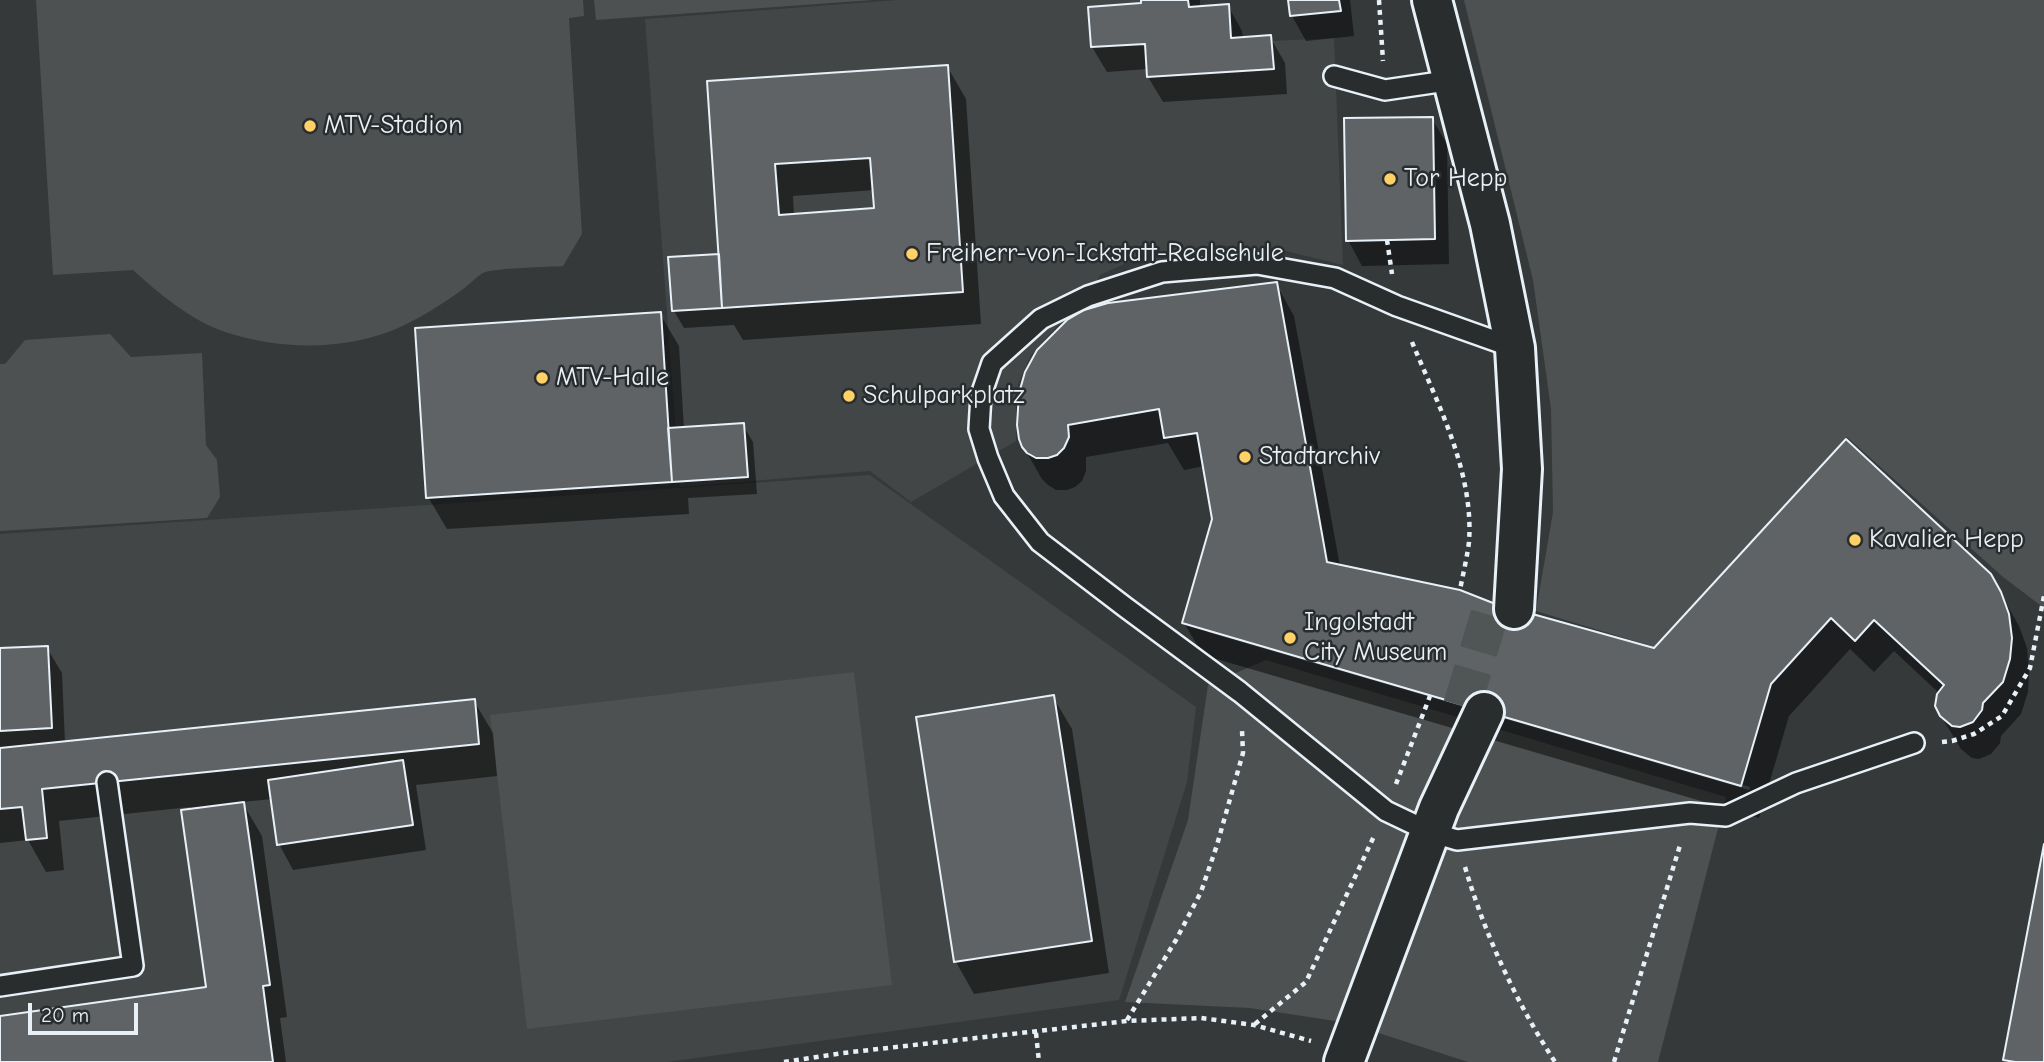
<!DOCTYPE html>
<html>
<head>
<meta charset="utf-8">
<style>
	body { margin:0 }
	#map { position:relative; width:2044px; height:1062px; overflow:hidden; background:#35393a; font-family:"Comic Neue",sans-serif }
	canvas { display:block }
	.scale { position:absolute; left:28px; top:1003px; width:110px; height:32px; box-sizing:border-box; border:4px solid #e8f1f8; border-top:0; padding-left:9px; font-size:21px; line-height:24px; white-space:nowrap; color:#e8f1f8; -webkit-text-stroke:5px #2a2d2e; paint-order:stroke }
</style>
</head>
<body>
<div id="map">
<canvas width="2044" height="1062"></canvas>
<div class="scale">20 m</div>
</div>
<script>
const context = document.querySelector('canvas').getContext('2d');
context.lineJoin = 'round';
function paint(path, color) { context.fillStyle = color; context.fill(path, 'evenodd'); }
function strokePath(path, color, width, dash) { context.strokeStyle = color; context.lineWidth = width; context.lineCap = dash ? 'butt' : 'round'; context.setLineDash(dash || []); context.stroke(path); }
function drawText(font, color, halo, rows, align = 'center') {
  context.font = font + ' "Comic Neue",sans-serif'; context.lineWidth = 5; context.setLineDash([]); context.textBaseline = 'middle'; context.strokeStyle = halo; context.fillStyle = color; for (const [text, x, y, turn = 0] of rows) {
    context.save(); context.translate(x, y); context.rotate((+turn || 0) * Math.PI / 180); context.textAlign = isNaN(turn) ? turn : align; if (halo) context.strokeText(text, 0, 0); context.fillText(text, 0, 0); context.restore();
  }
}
paint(new Path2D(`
	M898,0H1189V6L1229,3L1232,38L1272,34L1273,41L1334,38L1343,265L1286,251L1215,245L1142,256L1100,275L1083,307L1058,325L1031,355L1018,384L1016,408V441L911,502L870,471L680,487L645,19Z
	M870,475L1196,707L1187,782L1119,1000L667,1062H0V534Z`), '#424647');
paint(new Path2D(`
	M36,0H583L584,16L569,18L582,234L563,266C548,267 493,268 483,273C476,277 469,285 462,290C442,304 421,318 398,328C345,351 280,350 225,332C191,320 159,294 133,270L53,275Z
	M594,0H873L596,20Z
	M1464,0H2044V608L2003,577L1847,437L1654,647L1536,611L1553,512L1551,409L1533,280Z
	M110,334L131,357L202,353L206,445L217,460L220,497L207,518L0,531V364H5L25,340Z
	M1266,660L1726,797L1658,1062H1468L1348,1023L1250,1008L1125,1002L1188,820L1208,685Z
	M854,672L892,985L527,1029L490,715Z`), '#4d5152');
paint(new Path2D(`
	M1143,0H1200V8L1228,6L1242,31L1243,39L1270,37L1285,63L1287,94L1163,102L1148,77V69L1107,72L1092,47L1143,4Z
	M1290,0H1350L1354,36L1306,41L1292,16Z
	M947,66L966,99L981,324L743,340L734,325L684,328L674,311L670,259L721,261L709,82ZM875,190L876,210L794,216L793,196Z
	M1432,119L1447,144L1449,264L1362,266L1348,240Z
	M1276,284L1294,316L1340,566L1493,605L1655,650L1990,575L2019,626L2027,648L2029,672L2028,692L2021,714L2001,736L2000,743L1991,754L1979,759L1972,758L1961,749L1941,716L1940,694L1894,651L1874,672L1850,649L1789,716L1759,818L1203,655L1184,623L1214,519L1204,466L1184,470L1168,443L1086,457V471L1082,481L1075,487L1067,490H1056L1048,485L1042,479L1023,446ZM1207,629L1750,787L1749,790L1207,632Z
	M660,314L679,346L684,429L743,425L753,442L757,494L688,498L689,514L447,529L428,497Z
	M47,648L62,673L65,743L474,701L493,733L497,776L416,785L426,850L293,870L279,844L272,799L242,802L262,836L287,1017L280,1018L286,1062H0V1018L208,989L190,807L59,821L64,870L46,872L28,840L0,843V650Z
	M1053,697L1072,729L1109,973L974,994L956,962Z`), '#0007');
const building = new Path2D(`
	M1141,0H1188L1189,7L1229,4L1231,38L1271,35L1274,69L1147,77L1145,44L1091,47L1088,7L1141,3Z
	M1288,0H1339L1341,11L1290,16Z
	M948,65L963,292L722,308L707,81ZM870,158L874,208L779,215L775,164Z
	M1433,117L1435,239L1346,241L1344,118Z
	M719,254L722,308L672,311L668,257Z
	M1277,282L1327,562L1460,590L1493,603L1654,648L1846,439L1991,574L2001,592L2009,614L2012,638L2010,659L2003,682L1983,703L1982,710L1973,722L1960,727L1952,726L1940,716L1935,706L1937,694L1944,685L1874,620L1855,641L1831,618L1771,684L1741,786L1182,623L1212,519L1197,433L1164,438L1159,409L1068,425L1069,437L1064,448L1057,455L1048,458H1036L1027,453L1022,447L1019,439L1017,425L1019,393L1025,372L1037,350L1067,320L1084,310L1108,303Z
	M661,312L672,482L426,498L415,328Z
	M744,423L748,477L672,482L668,428Z
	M48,646L52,728L0,731V648Z
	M1054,695L1092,941L954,962L916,717Z
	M475,699L479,744L42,789L47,838L26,840L22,807L0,809V748Z
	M403,760L413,825L277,845L268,780Z
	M244,802L270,985L263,986L273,1062H0V1016L206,987L181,810Z
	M2044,844V1062H2015L2003,1060Z`);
paint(building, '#5f6365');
strokePath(building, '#e8f1f8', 2);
strokePath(new Path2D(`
	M1462,706L1493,603`), '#505556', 38, [38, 19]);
const lane = new Path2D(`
	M1334,76L1385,90L1453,80
	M1515,348L1397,306L1335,278L1257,264L1162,272L1088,296L1041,319L992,363L981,395L979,429L988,458L1004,496L1040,542L1125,607L1240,692L1386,811L1430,832L1457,840L1690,813L1726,816L1796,783L1914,743
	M0,986L133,966L107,782`);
const secondary = new Path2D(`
	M1432,0L1490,224L1515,348L1522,469L1514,609
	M1344,1062L1439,808L1484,712`);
strokePath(lane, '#e8f1f8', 24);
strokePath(secondary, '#e8f1f8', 44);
strokePath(new Path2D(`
	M1379,0L1383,61
	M1387,240L1392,274
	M1412,342C1438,405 1474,472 1469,542C1467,558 1463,574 1460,590
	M1942,742L1952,741L1974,734L2002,716L2030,668L2044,596
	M1396,784L1430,696
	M1465,867C1485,935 1516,1002 1555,1062
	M1127,1020L1176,940L1201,892L1217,845L1243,753L1242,730
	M1255,1024L1306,982L1375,834
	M1036,1033L1039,1062
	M784,1062L843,1053L1127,1021L1201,1018L1254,1025L1311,1041
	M1614,1062L1681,842`), '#e8f1f8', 4.5, [5, 5]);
strokePath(lane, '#2a2d2e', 19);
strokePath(secondary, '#2a2d2e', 38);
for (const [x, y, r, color] of [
	[310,126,7,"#ffd166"],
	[1390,179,7,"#ffd166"],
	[912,254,7,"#ffd166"],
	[542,378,7,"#ffd166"],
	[849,396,7,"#ffd166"],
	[1245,457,7,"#ffd166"],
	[1855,540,7,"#ffd166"],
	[1290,638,7,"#ffd166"]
]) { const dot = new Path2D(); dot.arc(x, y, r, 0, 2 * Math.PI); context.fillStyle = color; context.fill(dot); strokePath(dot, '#2a2d2e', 2.5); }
drawText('26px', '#e8f1f8', '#2a2d2e', [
	["MTV-Stadion",324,126],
	["Tor Hepp",1404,179],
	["Freiherr-von-Ickstatt-Realschule",926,254],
	["MTV-Halle",556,378],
	["Schulparkplatz",863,396],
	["Stadtarchiv",1259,457],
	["Kavalier Hepp",1869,540],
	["Ingolstadt",1304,623],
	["City Museum",1304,653]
], 'left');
</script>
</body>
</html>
